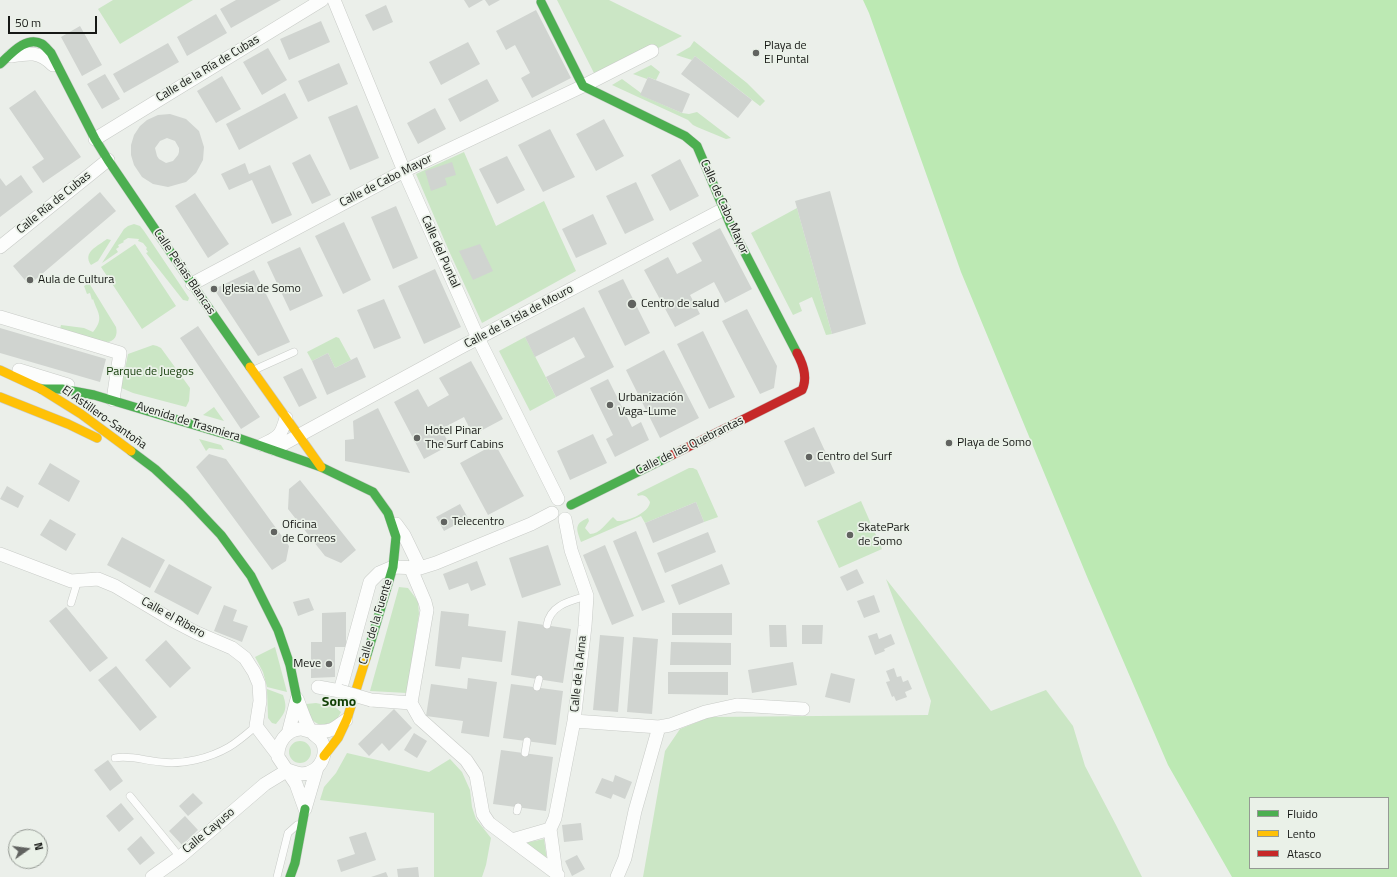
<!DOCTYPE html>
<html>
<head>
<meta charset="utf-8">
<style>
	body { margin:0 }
	#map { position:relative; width:1397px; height:877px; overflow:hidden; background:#ebefea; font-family:"Titillium Web",sans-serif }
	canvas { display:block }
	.legend { position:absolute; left:1249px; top:797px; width:140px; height:72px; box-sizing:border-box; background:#eaf1e8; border:1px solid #959a94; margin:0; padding:5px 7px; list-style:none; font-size:12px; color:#161815 }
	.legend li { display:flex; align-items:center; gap:8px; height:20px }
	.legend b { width:20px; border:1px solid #959a94 }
	.north { position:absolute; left:8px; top:829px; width:40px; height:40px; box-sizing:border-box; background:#eaf1e8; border:1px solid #959a94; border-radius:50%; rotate:76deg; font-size:11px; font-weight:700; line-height:16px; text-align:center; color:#161815 }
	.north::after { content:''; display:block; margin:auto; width:14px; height:18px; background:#616360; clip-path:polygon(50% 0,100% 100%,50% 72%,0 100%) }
	.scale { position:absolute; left:8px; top:16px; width:89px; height:18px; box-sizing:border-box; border:2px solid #161815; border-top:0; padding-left:5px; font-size:12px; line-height:14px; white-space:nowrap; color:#161815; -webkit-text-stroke:3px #eaf1e8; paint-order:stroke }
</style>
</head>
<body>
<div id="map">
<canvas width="1397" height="877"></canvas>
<ul class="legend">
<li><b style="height:5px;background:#4caf50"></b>Fluido</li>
<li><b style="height:5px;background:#ffc107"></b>Lento</li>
<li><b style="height:5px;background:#c62828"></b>Atasco</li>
</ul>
<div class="north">N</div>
<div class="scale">50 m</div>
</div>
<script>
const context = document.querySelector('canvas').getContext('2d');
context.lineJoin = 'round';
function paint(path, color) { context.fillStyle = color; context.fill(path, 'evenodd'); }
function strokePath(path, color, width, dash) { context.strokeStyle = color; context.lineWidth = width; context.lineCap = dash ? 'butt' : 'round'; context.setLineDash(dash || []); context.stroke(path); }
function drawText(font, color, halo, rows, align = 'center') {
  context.font = font + ' "Titillium Web",sans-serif'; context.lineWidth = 3.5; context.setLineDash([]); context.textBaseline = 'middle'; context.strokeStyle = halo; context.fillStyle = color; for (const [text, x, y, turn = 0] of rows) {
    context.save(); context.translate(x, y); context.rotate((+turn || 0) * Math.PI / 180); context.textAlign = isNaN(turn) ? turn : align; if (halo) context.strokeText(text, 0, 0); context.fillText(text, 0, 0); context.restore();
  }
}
paint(new Path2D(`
	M113,0H193L120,44L98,9Z
	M557,0H609L682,36L597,79Z
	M694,41L747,83L765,101L760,106L695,56L692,60L676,55L690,47Z
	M651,65L660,72L656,80L648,77L647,79L633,74Z
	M622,79L641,93V95L682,113L689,114L697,112L731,138L726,139L697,127L693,125L688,120L612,85Z
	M464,152L496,226L544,201L576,271L482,323L449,251L416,174Z
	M797,208L832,334L826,335L812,297L799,303L802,311L793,315L751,233Z
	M134,224L140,226L144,231L189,298L188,301L183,300L146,253L148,252L146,249L147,248L143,243L138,241L139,239L128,238L123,241L124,242L118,245L119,247L116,249L118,252L102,263L124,229L128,226Z
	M107,239L111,240L98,261L91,265C82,252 98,246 107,239Z
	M135,244L176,306L142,329L101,267Z
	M89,283L116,327C118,335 115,342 106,342L60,329L61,325L84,328L93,332C105,318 97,312 93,299L92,300L90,293L87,294L84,286Z
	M336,337L339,338L351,360L335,368L328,353L312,361L307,352Z
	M525,337L556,397L530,411L499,351Z
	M153,345L157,346L161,348L190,388L189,401L186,407L133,393L119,387L122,369H125L128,354Z
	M214,407L224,421L203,415Z
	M199,439L221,445L224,450L209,448L206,451Z
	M689,468H693L697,470L718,517L704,522L696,502L645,523L641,516L581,542C577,530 573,524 588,518L589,521L585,528L590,534C600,534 606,523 613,517L617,521C627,522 649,513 650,502C647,497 644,494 638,496L637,494Z
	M861,501L882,549L839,568L817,521Z
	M886,579L991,711L1046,690L1073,726L1085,766L1116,825L1142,877H643L665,751L680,729L710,717L928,715L931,701Z
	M399,587L408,588L418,601L419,614L407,693L370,691Z
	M275,647L287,692L267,687L263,672L255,657Z
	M267,689L283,695C288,709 285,713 276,724L272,723L268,718Z
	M316,703L335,707L341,712C339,716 336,722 332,724C323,729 311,722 308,713C307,710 307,707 306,704Z
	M289 752a11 11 0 1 1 22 0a11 11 0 1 1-22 0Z
	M347,753L429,772L450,759L462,772L470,790L472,807L476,819L491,838L486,865L482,877H434V813L320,800L324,787L336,773Z
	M544,839L547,860L525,843Z`), '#cbe6c5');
paint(new Path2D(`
	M863,0H1397V877H1232L1168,765L1088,579L961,272L869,13ZM1250,798H1388V868H1250Z`), '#bce9b3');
paint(new Path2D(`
	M236,0H281L231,28L220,9Z
	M464,0H483L469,8Z
	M485,0H500L489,6Z
	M386,5L393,22L373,31L365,15Z
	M536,10L571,78L532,98L521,78L530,73L515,45L506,50L496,31Z
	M216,14L227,33L187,56L177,37Z
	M321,21L330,42L289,60L280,39Z
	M80,26L102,65L82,76L61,37Z
	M468,42L480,64L441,85L429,62Z
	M168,43L179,62L124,93L113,74Z
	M268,48L287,80L262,95L243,62Z
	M695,56L752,100L738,118L681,74Z
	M339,63L348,84L308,102L298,81Z
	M105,74L120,99L102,109L87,84Z
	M222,76L241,109L216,123L197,91Z
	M648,77L690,94L682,113L640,95Z
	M487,79L499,101L460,122L448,99Z
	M35,90L81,157L43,183L32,167L44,159L9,108Z
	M285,93L298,118L239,150L226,124Z
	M357,105L379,158L350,170L328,117Z
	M435,108L446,129L418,144L407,123Z
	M170,114L186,119L199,131L204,147L203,160L196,173L186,182L168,187L153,184L142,177L134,165L131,155V145L134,135L140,126L147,120L158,115ZM167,138L175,141L179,148V152L178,155L173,161L166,163L159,159L157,156L155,148L160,141Z
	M604,119L624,156L596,171L576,134Z
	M550,129L575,177L543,192L518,145Z
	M310,154L331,195L312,204L292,163Z
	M507,156L525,190L497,204L479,169Z
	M680,159L699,196L670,211L651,175Z
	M452,162L456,175L445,178L447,185L431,191L425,171Z
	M245,163L249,174L270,165L292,215L272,224L252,180L229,190L221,174Z
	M21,175L33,192L0,217V178L6,186Z
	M636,182L654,220L625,234L606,196Z
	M830,191L866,324L832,334L795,201Z
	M100,192L116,211L29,285L13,266Z
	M195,193L229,244L208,258L175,206Z
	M396,206L418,258L393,269L371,217Z
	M593,214L607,244L576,258L562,229Z
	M344,222L371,280L343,294L315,236Z
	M720,228L752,289L725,303L714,282L690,295L700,314L675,327L644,270L668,257L677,274L702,261L692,243Z
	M480,244L493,271L473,280L459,251Z
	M300,247L323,296L290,311L267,262Z
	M435,269L461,327L424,344L398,286Z
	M254,270L290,342L258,356L214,289Z
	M623,279L650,333L625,346L598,291Z
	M384,299L401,338L374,349L357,310Z
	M584,307L614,367L556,397L546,377L585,357L574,337L535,357L525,337Z
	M747,309L777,366L774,388L760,394L722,321Z
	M198,326L260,417L241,429L180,338Z
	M0,328L106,359L100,382L0,353Z
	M703,331L735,397L709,409L677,344Z
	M664,350L699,418L660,438L626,370Z
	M328,353L335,368L357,357L366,377L327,395L312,361Z
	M471,361L503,419L473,435L464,417L441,429L450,445L424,459L394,402L418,389L428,407L449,395L439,378Z
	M302,368L317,398L299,407L283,377Z
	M608,379L632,427L641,422L649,440L615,457L606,439L613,435L590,388Z
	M378,408L410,473L345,461V440L354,439L353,421Z
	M814,427L835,473L805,487L784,441Z
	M593,434L607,463L570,480L557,451Z
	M495,444L524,496L488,515L460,463Z
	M209,454L226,459L289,546L286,561L272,570L196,467Z
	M50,463L80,481L69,502L38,484Z
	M300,480L356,550L341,563L325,556L288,509L289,489Z
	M7,486L24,496L18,508L0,499Z
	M696,502L704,522L653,543L645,523Z
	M460,504L468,518L444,531L436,517Z
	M50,519L76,534L66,551L40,535Z
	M636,531L665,602L642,611L613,541Z
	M708,532L716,552L665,573L657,553Z
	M122,537L165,560L150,588L107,565Z
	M548,545L561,585L522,598L509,558Z
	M605,545L634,616L612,625L583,555Z
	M477,561L486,585L471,591L468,583L449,590L443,574Z
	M169,564L212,587L198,615L154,592Z
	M722,564L730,584L679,605L671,585Z
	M857,569L864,583L847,591L840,577Z
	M874,595L880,612L864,618L857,601Z
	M309,598L314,610L298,616L293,602Z
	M224,605L237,610L233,621L248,626L242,642L214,631Z
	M66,607L108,658L90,672L49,621Z
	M441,611L469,614L468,626L506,631L502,662L462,657L460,669L435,666Z
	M346,612V647H335V677L311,678V642H322V613Z
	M672,613H732V635H672Z
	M518,621L571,629L563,683L511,675Z
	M769,625H786L787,647H770Z
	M802,625H823L822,644H802Z
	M877,633L879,639L891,634L895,644L884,649L885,651L875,655L868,636Z
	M600,635L624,637L618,712L593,710Z
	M633,637L658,639L652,714L627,712Z
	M166,640L191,668L170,688L145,660Z
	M671,642L731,643V665H670Z
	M793,662L797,685L752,693L748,670Z
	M116,666L157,717L140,731L98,680Z
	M894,668L897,677L901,676L903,682L908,680L912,689L905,692L907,697L896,701L894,696L892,697L886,682L890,681L886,671Z
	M668,672H728V695L668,694Z
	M831,673L855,679L850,703L825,697Z
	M468,678L497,682L489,737L461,733L463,721L426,716L431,684L467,689Z
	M511,684L563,691L556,745L503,738Z
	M394,709L412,728L389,751L382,743L369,756L358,744Z
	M414,733L427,741L417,758L404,750Z
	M501,750L553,757L546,811L493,804Z
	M108,760L123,781L110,791L94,770Z
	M615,775L632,782L625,799L613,794L611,799L595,793L602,778L613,782Z
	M193,793L203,803L188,816L179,806Z
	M121,803L134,819L119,832L106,816Z
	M185,816L198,830L182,845L169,831Z
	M581,823L583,840L564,842L562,825Z
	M366,832L376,860L341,872L337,860L355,854L349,837Z
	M141,836L155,853L140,865L127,849Z
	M577,855L585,869L572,876L565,861Z
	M418,867L419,877H398L397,869Z
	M386,872L388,877H371Z`), '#d0d4d0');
const lane = new Path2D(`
	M254,370L294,352
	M71,603L78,580
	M547,625C550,605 570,601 587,596
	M537,687L539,679
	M525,753L527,741
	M115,758C130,755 146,761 161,762C183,765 210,758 229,747C239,741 248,733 256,726
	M130,796L180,857
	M517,811L518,807
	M277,877L288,833L297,825`);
const street = new Path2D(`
	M334,0L404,171L478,338L558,499
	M11,56C29,53 39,51 53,65
	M95,139L322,0
	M0,247L108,160
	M192,284L404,171L583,86L652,51
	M0,317L120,353L113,400
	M19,370L68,385
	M262,445C279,437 281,436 286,418
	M274,449L461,347L724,209
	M396,524L404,535L420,568
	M0,554L71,581L98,579L115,586L172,620L197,633L232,648L245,658L254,672L259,684L260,701L256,726
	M411,569L425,602L427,610L411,703L420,719L466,760L476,775L483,814L489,823L556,873
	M318,687L340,691L370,582L379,573L393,567L420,568L436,563L531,524L552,513
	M371,700L411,703
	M574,721L659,727L670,725L705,712L737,705L803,709
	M256,726L278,755
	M288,734L297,699
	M288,770C298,774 305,776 314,770C323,764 327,751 322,742C319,737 313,735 311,731C305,723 301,708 297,699
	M305,809L296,784L278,757C277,744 286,729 301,729C304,729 307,731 310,731C316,731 324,732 330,730C335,729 341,723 346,720
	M305,809L317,768
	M512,840L550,829
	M558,875L556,873L550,829L555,818L574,721L585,626L587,596L571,550L565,519
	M152,877L180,857L265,784L288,770
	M617,877L625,858L635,811L659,727`);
const fast = new Path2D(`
	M541,2L583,86L685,136L697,146L731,226L797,353
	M0,64C10,55 26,35 42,44C45,46 48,50 51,53L95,139L108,160L203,300L250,367
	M41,389H62L94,395L238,438L321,467L373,492L388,513L396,537L393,567L366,658
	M131,451L155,469L186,498L221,535L251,576L278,630L290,665L297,699
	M571,505L672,455
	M290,877L295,863L305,809`);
const slow = new Path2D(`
	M250,367L321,467
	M0,370L41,389L81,414L131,451
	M0,397L68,424L97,438
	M324,756L338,738L347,719L366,658`);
const jam = new Path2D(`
	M672,455L802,390C808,378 803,364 797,353`);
strokePath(lane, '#c8cbc7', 8);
strokePath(street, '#c8cbc7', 14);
strokePath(fast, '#c8cbc7', 10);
strokePath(slow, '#c8cbc7', 10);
strokePath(jam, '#c8cbc7', 10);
strokePath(lane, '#fcfdfc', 7);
strokePath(street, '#fcfdfc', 13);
strokePath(fast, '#4caf50', 9);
strokePath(slow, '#ffc107', 9);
strokePath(jam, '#c62828', 9);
const streetBridge = new Path2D(`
	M340,691L371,700`);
strokePath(streetBridge, '#c8cbc7', 14, []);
strokePath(streetBridge, '#fcfdfc', 13);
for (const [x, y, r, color] of [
	[756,53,4,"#616360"],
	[30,280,4,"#616360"],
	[214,289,4,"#616360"],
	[632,304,5,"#616360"],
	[610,405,4,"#616360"],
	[417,438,4,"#616360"],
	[949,443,4,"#616360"],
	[809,457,4,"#616360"],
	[444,522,4,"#616360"],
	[274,532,4,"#616360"],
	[850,535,4,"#616360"],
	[329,664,4,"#616360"]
]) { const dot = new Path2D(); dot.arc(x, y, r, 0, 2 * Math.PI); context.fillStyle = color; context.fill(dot); strokePath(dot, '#eaf1e8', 1.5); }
drawText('12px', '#161815', '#eaf1e8', [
	["Playa de",764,46],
	["El Puntal",764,60],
	["Aula de Cultura",38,280],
	["Iglesia de Somo",222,289],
	["Centro de salud",641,304],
	["Urbanización",618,398],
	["Vaga-Lume",618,412],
	["Hotel Pinar",425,431],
	["The Surf Cabins",425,445],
	["Playa de Somo",957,443],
	["Centro del Surf",817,457],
	["Telecentro",452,522],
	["Oficina",282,525],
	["de Correos",282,539],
	["SkatePark",858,528],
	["de Somo",858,542],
	["Meve",321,664,"right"]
], 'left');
drawText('12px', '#161815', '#eaf1e8', [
	["Calle de la Ría de Cubas",208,69,-31],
	["Calle de Cabo Mayor",386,181,-27],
	["Calle Ría de Cubas",54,203,-39],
	["Calle de Cabo Mayor",724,207,66],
	["Calle del Puntal",440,252,66],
	["Calle Peñas Blancas",184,272,56],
	["Calle de la Isla de Mouro",519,317,-28],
	["El Astillero-Santoña",104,418,35],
	["Avenida de Trasmiera",188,422,17],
	["Calle de las Quebrantas",690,446,-26],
	["Calle el Ribero",173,618,29],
	["Calle de la Fuente",376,622,-73],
	["Calle de la Arna",579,674,-84],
	["Calle Cayuso",209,831,-40]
]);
drawText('12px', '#103905', '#eaf1e8', [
	["Parque de Juegos",150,372]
]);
drawText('bold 14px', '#103f04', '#eaf1e8', [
	["Somo",339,703]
]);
</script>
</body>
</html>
